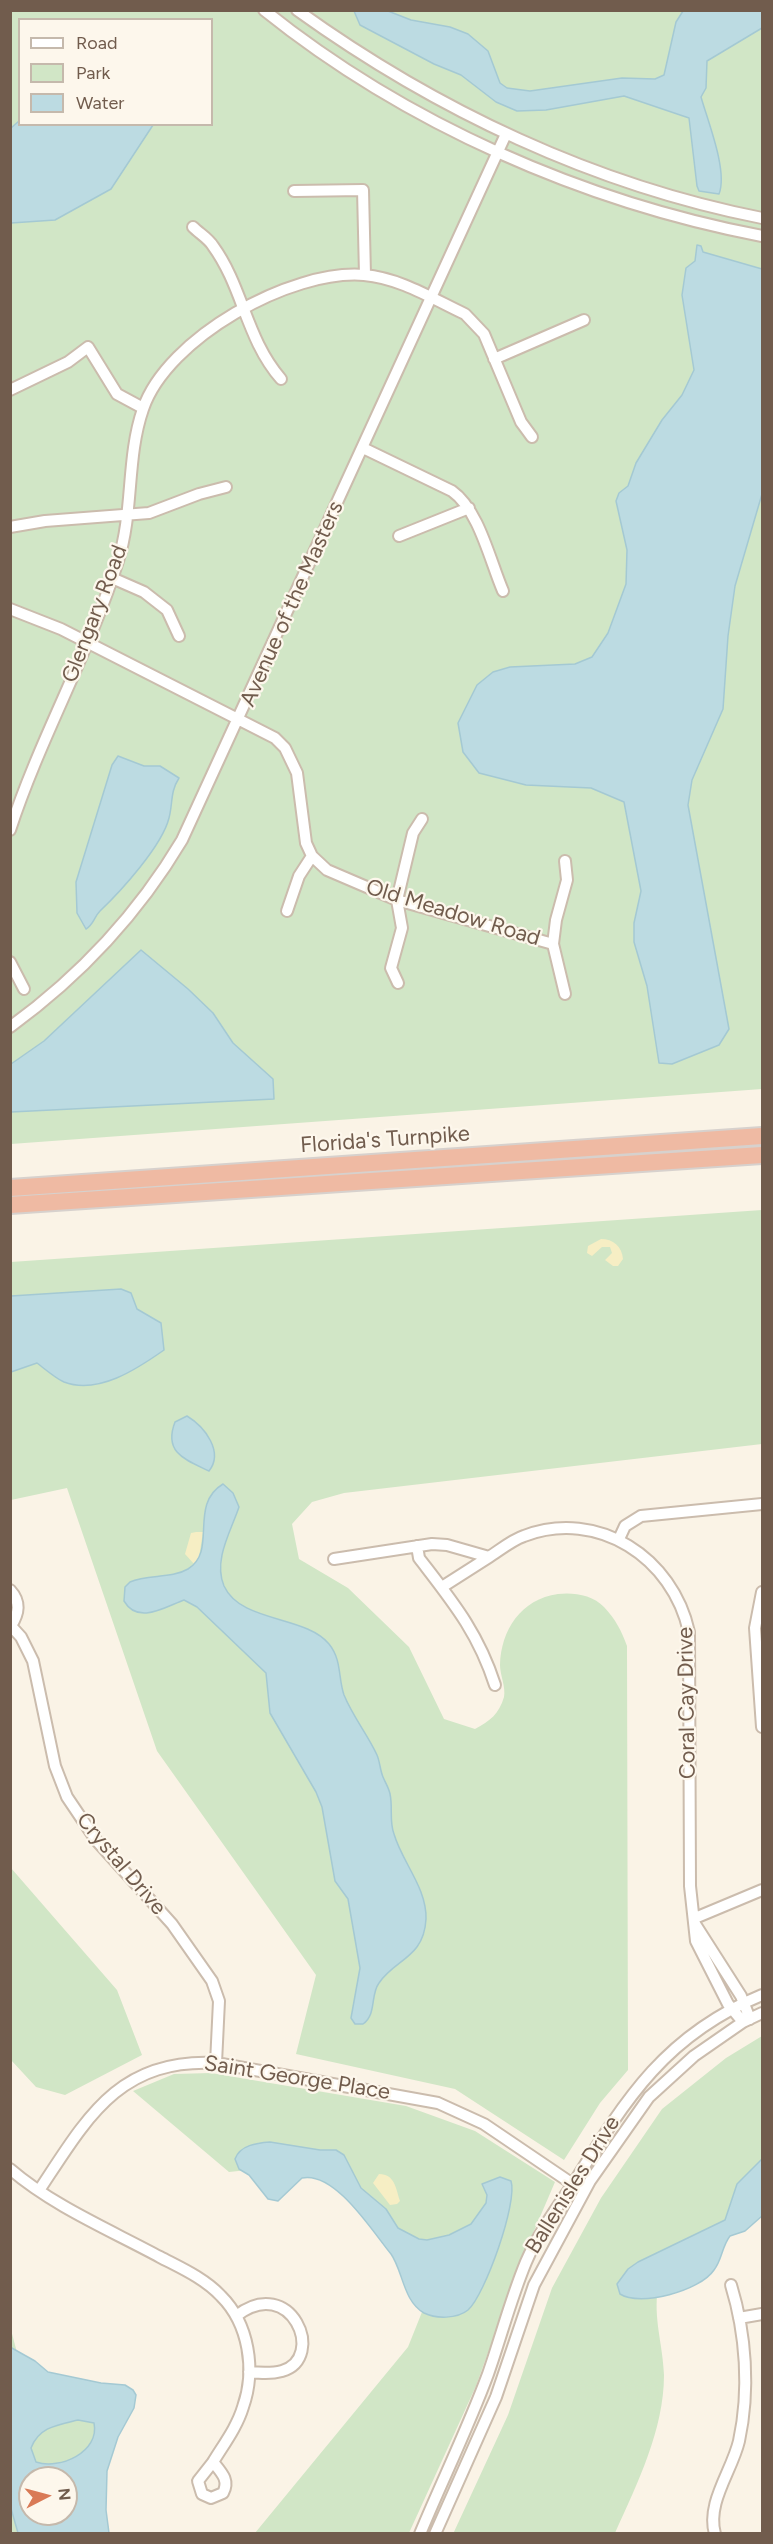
<!DOCTYPE html>
<html>
<head>
<meta charset="utf-8">
<style>
	body { margin:0 }
	#map { position:relative; width:773px; height:2544px; overflow:hidden; background:#faf3e6; font-family:Figtree,sans-serif }
	canvas { display:block }
	.frame { position:absolute; inset:0; border:12px solid #715c4d; pointer-events:none }
	.legend { position:absolute; left:18px; top:18px; width:195px; height:108px; box-sizing:border-box; background:#fdf7ec; border:2px solid #c5b9ac; margin:0; padding:8px 10px; list-style:none; font-size:18px; color:#715c4d }
	.legend li { display:flex; align-items:center; gap:12px; height:30px }
	.legend b { width:30px; border:2px solid #c5b9ac }
	.north { position:absolute; left:18px; top:2466px; width:60px; height:60px; box-sizing:border-box; background:#fdf7ec; border:2px solid #c5b9ac; border-radius:50%; rotate:84deg; font-size:16px; font-weight:700; line-height:24px; text-align:center; color:#715c4d }
	.north::after { content:''; display:block; margin:auto; width:21px; height:27px; background:#d97a56; clip-path:polygon(50% 0,100% 100%,50% 72%,0 100%) }
</style>
</head>
<body>
<div id="map">
<canvas width="773" height="2544"></canvas>
<div class="frame"></div>
<ul class="legend">
<li><b style="height:8px;background:#fff"></b>Road</li>
<li><b style="height:16px;background:#d1e6c6"></b>Park</li>
<li><b style="height:16px;background:#bcdbe2"></b>Water</li>
</ul>
<div class="north">N</div>
</div>
<script>
const context = document.querySelector('canvas').getContext('2d');
context.lineJoin = 'round';
function paint(path, color) { context.fillStyle = color; context.fill(path, 'evenodd'); }
function strokePath(path, color, width, dash) { context.strokeStyle = color; context.lineWidth = width; context.lineCap = dash ? 'butt' : 'round'; context.setLineDash(dash || []); context.stroke(path); }
function drawText(font, color, halo, rows, align = 'center') {
  context.font = font + ' Figtree,sans-serif'; context.lineWidth = 4.5; context.setLineDash([]); context.textBaseline = 'middle'; context.strokeStyle = halo; context.fillStyle = color; for (const [text, x, y, turn = 0] of rows) {
    context.save(); context.translate(x, y); context.rotate((+turn || 0) * Math.PI / 180); context.textAlign = isNaN(turn) ? turn : align; if (halo) context.strokeText(text, 0, 0); context.fillText(text, 0, 0); context.restore();
  }
}
paint(new Path2D(`
	M11,11H762V1089L11,1144ZM20,20H212V124H20Z
	M762,1210V1444L344,1493L312,1502L292,1524L299,1559L348,1588L409,1647L444,1719L475,1729C490,1721 499,1714 504,1697C506,1687 500,1675 500,1665C501,1630 521,1599 558,1594C573,1592 593,1595 604,1607C616,1620 621,1630 627,1646L628,2070L600,2103L564,2160L455,2089L296,2054L316,1975L157,1751L67,1488L11,1500V1262Z
	M11,1868L117,1990L142,2055L65,2095L36,2087L11,2060Z
	M762,2036V2196L658,2288C653,2318 663,2345 664,2375C664,2430 637,2484 615,2533L453,2534L508,2415L552,2288L601,2198L662,2109L726,2058Z
	M211,2073L406,2106L475,2131L555,2182L521,2261L476,2386L409,2533H255L408,2347L434,2282L338,2177L285,2166L229,2172L133,2091L174,2074Z
	M10,2326L20,2364L103,2428L98,2533H11ZM30,2478H66V2514H30Z`), '#d1e6c6');
paint(new Path2D(`
	M601,1239C613,1239 622,1246 623,1259L618,1266H613L605,1260L612,1253L610,1247H602L592,1256L587,1253L588,1246Z
	M196,1532H203L199,1557L194,1564L185,1554L191,1533Z
	M379,2174C395,2174 396,2189 400,2201L397,2204L390,2205L373,2183Z`), '#f6eec4');
const water = new Path2D(`
	M354,11H388L411,20L450,27L468,34L488,51L500,83L507,88L530,91L622,78L655,79L664,75L676,22L683,11H762V28L707,61L706,88L701,97C708,122 728,171 719,194L699,191L697,186L689,118L624,96L546,110L517,111L496,102L461,75L434,64L360,25Z
	M19,121L20,124L153,125L111,189L55,220L11,223V128Z
	M697,245L701,246L703,252L762,269V494L735,586L728,636L723,709L692,780L688,805L729,1029L719,1045L672,1064L659,1063L647,986L634,942V923L641,891L624,802L591,788L526,785L479,773L463,752L458,723L477,685L493,672L510,667L575,664L592,657L608,633L626,584L627,550L616,501L619,493L628,486L636,463L662,420L682,395L694,370L682,295L686,268L695,261Z
	M118,756L144,766H160L179,778C170,792 173,803 169,818C162,846 121,891 100,911C94,917 94,924 86,929L77,913L76,882L112,765Z
	M141,950L188,989L213,1013L233,1043L273,1079L274,1099L11,1112V1064L44,1041Z
	M121,1289L131,1293L137,1309L161,1323L164,1350C137,1369 98,1395 64,1382C55,1378 45,1369 37,1363L11,1372V1296Z
	M187,1416C205,1427 224,1452 209,1471C186,1460 163,1453 175,1422Z
	M223,1484L233,1493L239,1507C231,1531 213,1560 224,1586C241,1623 305,1615 329,1644C342,1660 338,1678 344,1695C353,1717 368,1735 377,1755C380,1762 380,1770 383,1777C385,1782 389,1788 390,1794C393,1807 389,1821 394,1834C402,1862 427,1888 426,1919C424,1958 395,1959 379,1983C370,1995 377,2014 363,2024H355L351,2018L360,1968L348,1899L335,1881L322,1807L316,1792L270,1713L266,1673L197,1607L184,1600C165,1607 138,1625 124,1601L125,1587L130,1582C148,1574 171,1579 188,1569C218,1551 188,1505 223,1484Z
	M270,2142L320,2150H336L344,2155L361,2188L386,2209L398,2228L419,2239L427,2240L449,2235L471,2224L486,2203L487,2195L482,2184L500,2177L511,2181C518,2202 485,2295 468,2310C457,2319 436,2319 424,2313C403,2301 403,2271 391,2254C372,2231 335,2171 302,2178L278,2201L268,2199L249,2175L239,2169L235,2159C240,2145 257,2143 270,2142Z
	M762,2159V2216L745,2231L730,2236C722,2246 722,2260 714,2270C700,2291 640,2307 620,2294L617,2284L628,2269L638,2262L725,2220L737,2184Z
	M10,2347L35,2361L48,2372L101,2383L125,2385L133,2390L136,2395L134,2408L118,2437L107,2471L106,2510L109,2533H18L10,2505ZM78,2420L94,2423C100,2452 60,2470 36,2462L31,2448C39,2427 57,2425 78,2420ZM30,2478H66V2514H30Z`);
paint(water, '#bcdbe2');
strokePath(water, '#a4c9d3', 1.5);
const minor = new Path2D(`
	M264,10C406,124 584,202 762,236
	M297,10C436,110 594,185 762,218
	M294,191L363,190L365,275
	M193,227C199,233 209,239 213,246C243,287 246,339 281,379
	M494,359L584,320
	M10,390L68,362L88,347L117,394L143,408
	M363,448L452,491C479,510 490,561 503,591
	M10,527L45,521L149,513L199,494L226,487
	M399,536L469,508
	M112,578L144,592L167,610L179,636
	M10,609L61,629L275,738L285,748L297,773L306,843L312,856L327,870L397,900L553,944
	M10,830C40,738 89,653 118,561C134,511 126,458 143,409C167,338 291,269 364,275C400,278 433,299 465,314L484,334L521,422L532,437
	M565,861L567,880L556,920L553,944L565,994
	M287,911L299,876L312,856
	M10,962L24,989
	M398,983L391,968L402,928L397,900L413,833L422,819
	M10,1027C80,976 138,914 182,840L506,134
	M619,1539L625,1526L641,1516L762,1504
	M417,1546L419,1558C452,1601 478,1632 495,1685
	M334,1559L432,1544L447,1545L489,1557C500,1550 512,1540 524,1536C598,1508 673,1558 689,1632L690,1886L696,1941L728,2004L743,2022
	M442,1587L489,1557
	M10,1590C21,1602 19,1613 11,1626
	M762,1592L755,1628L762,1727
	M10,1625L21,1637L33,1661L55,1766L67,1797L96,1840L172,1924L212,1981L219,2001L216,2063
	M695,1918L762,1890
	M695,1924L741,1996L750,2019
	M10,2169C53,2206 110,2230 160,2257C181,2268 204,2278 221,2296C249,2324 256,2370 243,2407C237,2427 224,2444 213,2462
	M40,2189C87,2118 119,2058 216,2063L438,2103L484,2124L577,2187
	M236,2316C291,2273 327,2358 282,2371C271,2374 260,2373 249,2372
	M739,2318L762,2314
	M213,2462C221,2472 230,2480 223,2493L211,2498L202,2494L198,2481Z
	M420,2534C442,2481 468,2428 488,2374C501,2337 511,2298 526,2262C538,2234 556,2209 573,2184C626,2099 665,2035 762,1995
	M435,2534L496,2397L534,2285L590,2181L649,2097L694,2056L743,2022L762,2013
	M715,2534C706,2503 732,2471 739,2441C750,2390 746,2334 731,2285`);
const highway = new Path2D(`
	M10,1188L762,1136
	M10,1205L762,1155`);
strokePath(minor, '#cbbcad', 14);
strokePath(highway, '#d7d1cd', 20);
strokePath(minor, '#fff', 10);
strokePath(highway, '#efbaa3', 16);
drawText('22px', '#715c4d', '#fdf7ec', [
	["Avenue of the Masters",292,604,-66],
	["Glengary Road",95,614,-69],
	["Old Meadow Road",453,913,17],
	["Florida's Turnpike",385,1140,-4],
	["Coral Cay Drive",687,1703,-91],
	["Crystal Drive",121,1864,50],
	["Saint George Place",297,2078,9],
	["Ballenisles Drive",573,2185,-58]
]);
</script>
</body>
</html>
